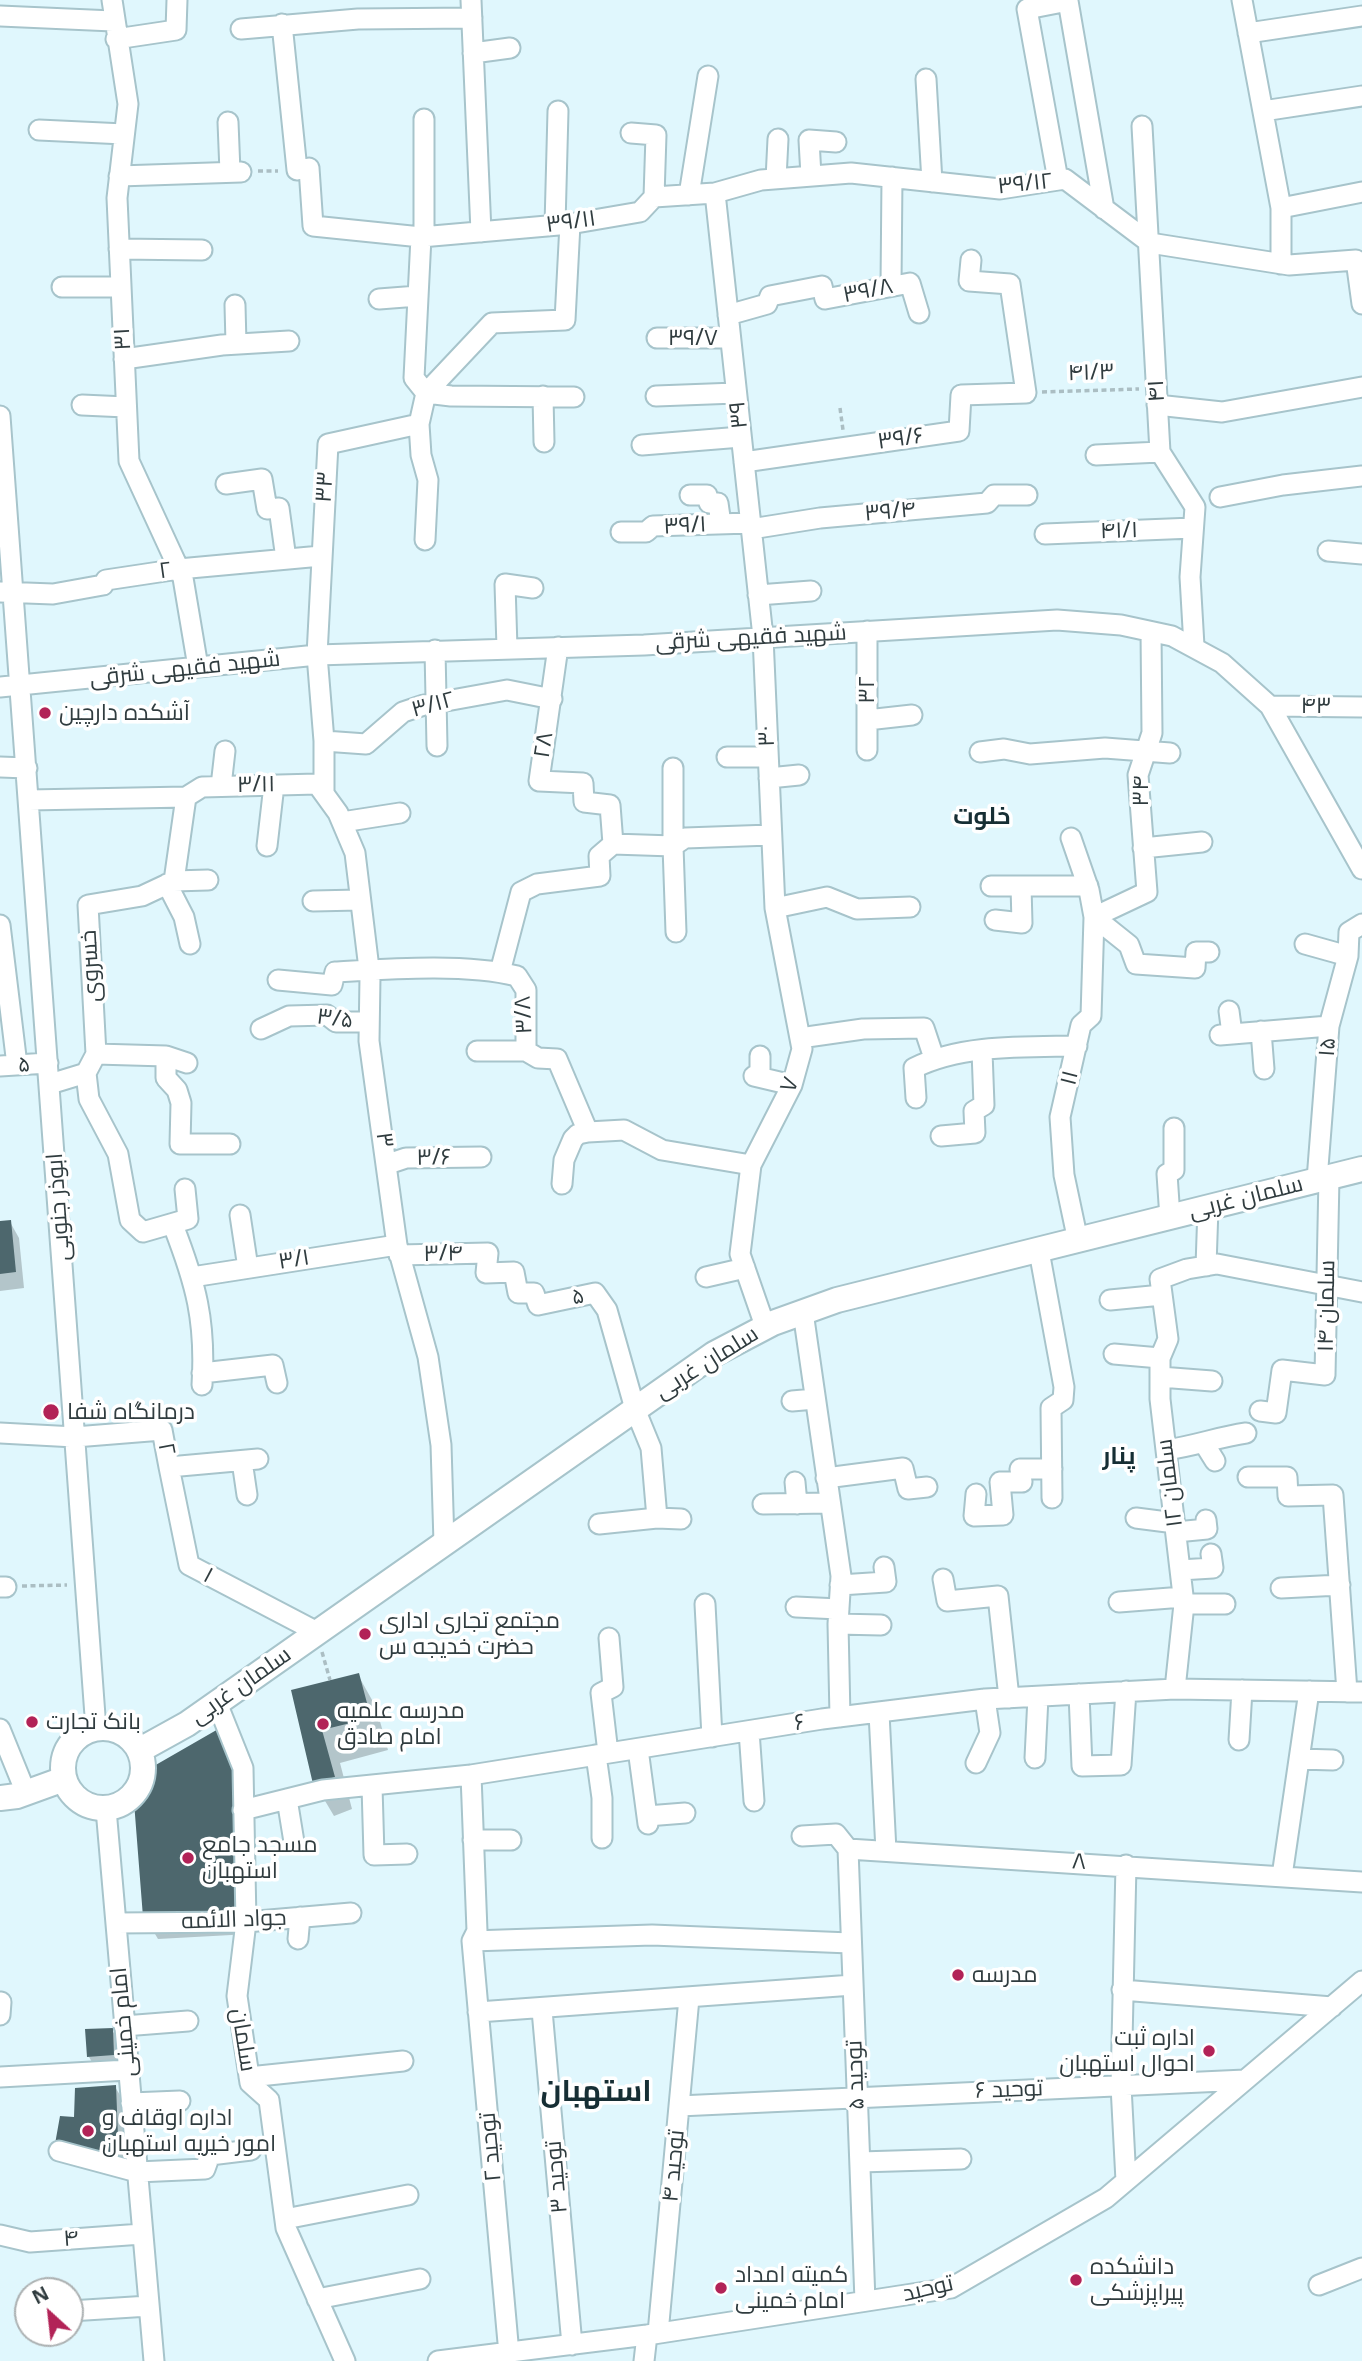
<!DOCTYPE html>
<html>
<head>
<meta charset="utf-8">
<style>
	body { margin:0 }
	#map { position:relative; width:1362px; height:2361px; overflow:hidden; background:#e0f7fd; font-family:"Noto Sans",sans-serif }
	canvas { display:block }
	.north { position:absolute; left:14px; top:2277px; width:70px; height:70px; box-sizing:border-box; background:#fff; border:2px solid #acb1b2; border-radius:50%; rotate:333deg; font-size:19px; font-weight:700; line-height:28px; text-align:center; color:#303c3f }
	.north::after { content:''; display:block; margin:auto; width:24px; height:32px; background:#b22357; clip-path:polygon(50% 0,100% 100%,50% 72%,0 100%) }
</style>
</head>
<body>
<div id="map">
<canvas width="1362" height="2361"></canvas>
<div class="north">N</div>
</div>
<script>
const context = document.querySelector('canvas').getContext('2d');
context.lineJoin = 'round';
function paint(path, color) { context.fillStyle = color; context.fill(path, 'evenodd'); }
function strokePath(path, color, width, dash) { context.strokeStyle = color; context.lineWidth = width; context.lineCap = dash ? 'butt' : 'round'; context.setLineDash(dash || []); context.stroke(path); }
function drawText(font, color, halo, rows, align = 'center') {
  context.font = font + ' "Noto Sans",Cairo,sans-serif'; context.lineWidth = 7; context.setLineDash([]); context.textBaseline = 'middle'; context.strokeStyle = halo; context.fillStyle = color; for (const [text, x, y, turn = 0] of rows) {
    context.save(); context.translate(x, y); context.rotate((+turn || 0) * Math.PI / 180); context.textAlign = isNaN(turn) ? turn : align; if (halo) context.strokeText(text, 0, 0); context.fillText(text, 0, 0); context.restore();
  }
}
paint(new Path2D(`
	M10,1222L19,1238L24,1288L0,1291V1223Z
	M358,1675L376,1707L388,1750L340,1763L352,1809L334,1816L315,1784L293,1691Z
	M136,1803L250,1934L158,1939L145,1917Z
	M112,2030L118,2040L119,2065L95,2067L89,2057Z
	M115,2087L125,2103L127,2177L75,2119Z`), '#0003');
paint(new Path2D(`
	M11,1220L16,1272L0,1274V1221Z
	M359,1673L371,1718L322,1730L335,1777L313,1784L291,1690Z
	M220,1728L234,1761L238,1913L143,1917L134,1802L147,1770Z
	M113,2028L114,2055L87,2057L85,2029Z
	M116,2085L119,2162L55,2144L60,2116L74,2117L75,2088Z`), '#4d676d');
const minor = new Path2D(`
	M112,0L128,104L117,198L129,461L183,578L198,667
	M471,0L481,232
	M1242,0L1281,208V264
	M0,16L113,21
	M282,24L297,170L309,168L313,226L421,237L570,224L640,212L654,197L715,193L761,180L851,173L1000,189L1065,179L1150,243L1289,265L1356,260L1362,304
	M241,29L358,19L472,18
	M1248,33L1362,16
	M116,39L176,30L177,0
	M473,53L510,48
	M926,79L932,182
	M1263,111L1362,96
	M424,119V237
	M228,122L230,172
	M1142,126L1160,452L1195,507L1190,577L1194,646
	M39,130L124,134
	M631,133L656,135L654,197
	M119,176L241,172
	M811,176L809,140L836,142
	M776,179L778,139
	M1058,180L1027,9L1068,1L1104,209
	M715,193L763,637L775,908L802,1049L792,1085L751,1165L740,1254L765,1326
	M689,195L708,76
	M1281,208L1362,192
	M555,225L558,111
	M119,249L202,250
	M891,285L892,177
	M62,287H121
	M379,299L418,296
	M235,305L236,344
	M728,315L767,304L770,296L822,286L825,299L910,283L919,313
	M657,338H730
	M124,359L222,345L289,341
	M426,393L492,323L565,320L570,224
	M426,393L451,396L574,397
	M543,396L544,442
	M656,396L736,393
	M82,405L126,407
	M1157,405L1222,412L1362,387
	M0,416L96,1729
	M419,424L421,455L428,480L425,540
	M642,445L741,437
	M1096,455L1160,452
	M744,462L959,431L961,395L1026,393L1010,284L969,281L971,260
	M226,484L262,479L267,509L279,508L286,559
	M690,495H707L709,503H718L721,524
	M1220,497L1283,485L1362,476
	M751,529L820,518L987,503L994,495H1027
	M621,532H646L653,526L750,523
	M1045,534L1193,528
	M1328,551L1362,554
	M0,592L53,594L103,585L106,580L179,569L321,556
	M758,595L811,591
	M867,631V750
	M558,647L539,781L583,783L584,802L610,805L613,844
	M507,648L505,584L533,588
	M435,650L437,746
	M0,687L317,655L644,645L1057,620L1121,625L1172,636L1222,663L1270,706L1362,869
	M1270,706L1362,707
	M867,720L912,715
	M324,741L366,744L403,712L424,705L507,690L552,699
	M980,752L1004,749L1030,754L1105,748L1170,753
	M727,757H768
	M0,767L27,768
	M769,778L799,775
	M221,786L225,751
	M324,793V741L317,655L328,444L419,424L426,393L414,378L421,237
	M186,797L202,787L317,784L338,813L355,853L370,977L369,1041L397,1245L428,1357L441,1445L444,1543
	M29,800L186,797
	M342,822L400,813
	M1071,838L1089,890L1094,917L1091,1016L1081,1025L1060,1117L1064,1175L1078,1241
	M267,846L274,785
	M1143,848L1202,842
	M174,881L208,880
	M167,884L184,917L190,944
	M991,886H1088
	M313,901L359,900
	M775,908L827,897L857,909L910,907
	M1094,917L1147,892L1138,775L1152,733L1151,632
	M1094,917L1129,945L1136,964L1195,968L1196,952H1209
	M995,920L1022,923L1021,886
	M0,925L17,1065
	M676,932L673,846L685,838L771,835
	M1305,944L1348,956
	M500,972L521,892L537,884L600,876L599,856L613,844L673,846V768
	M278,980L332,985L335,972C388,969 465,963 517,976L526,990V1051L538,1058L557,1059L588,1132
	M1229,1011L1232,1034
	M261,1029L289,1016L327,1015L336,1022H369
	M1261,1031L1264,1069
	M1220,1035L1329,1026
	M800,1038L863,1029L924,1028L934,1058
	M477,1051H526
	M96,1054L166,1056L187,1063
	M166,1056V1078L177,1090L181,1103L180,1144H230
	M760,1056V1077
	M0,1066L48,1063
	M86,1073L89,1099L118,1154L130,1220L143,1232L188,1219L185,1189
	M754,1076L792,1085
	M50,1084L86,1073L96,1054L88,905L142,896L174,881L186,797
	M916,1098L914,1068C962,1044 1025,1047 1077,1046
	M941,1136L975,1133L974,1111L984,1105L982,1051
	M388,1164L406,1158L481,1157
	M1317,1180L1329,1026L1348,956L1349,932L1362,924
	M562,1184L564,1160L573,1139L578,1134L588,1132L624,1130L662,1150L751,1165
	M240,1215L248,1268
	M1170,1218L1167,1174L1174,1170V1128
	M173,1225C196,1284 206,1321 202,1385
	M1039,1251L1064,1387L1063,1400L1051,1408L1052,1498
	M399,1255L488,1253L486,1273L514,1272L518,1293H534L538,1305L595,1293L607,1310L635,1409L651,1448L657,1518
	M1206,1266L1208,1208
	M192,1277L397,1245
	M706,1277L745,1268
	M1110,1300L1162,1295
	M803,1312L841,1576L838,1624L840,1717
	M1114,1354L1160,1358
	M202,1373L273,1365L277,1383
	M1160,1377L1212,1381
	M792,1401L815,1399
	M1260,1411L1276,1413L1282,1370L1325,1375L1329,1177
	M0,1433L75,1437L162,1430L169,1467L258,1459
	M1205,1445L1215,1461
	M1166,1450C1195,1446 1218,1437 1246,1433
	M242,1461L247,1495
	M169,1467L189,1565L317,1632
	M1248,1477H1287L1288,1496L1333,1495L1347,1692
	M826,1478L903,1468L908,1489L927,1487
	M795,1482L797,1504
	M976,1494L974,1516L1003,1515L1000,1482H1022L1020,1469H1052
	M763,1504L830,1503
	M1136,1518L1175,1523
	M599,1524L657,1518L681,1519
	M1176,1532L1207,1529L1206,1520
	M1180,1570L1213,1568L1211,1554
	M943,1579L947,1601L998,1596L1009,1698
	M840,1585L886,1582L884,1567
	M0,1587H6
	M1281,1588L1340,1585
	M1119,1602L1183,1597
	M705,1604L712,1737
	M1184,1604H1225
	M796,1607L839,1609
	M838,1624L881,1625
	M1175,1689L1184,1604L1160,1399V1358L1168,1339L1160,1279L1187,1269L1217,1264L1362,1292
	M1079,1694L1082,1766L1121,1765L1126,1691
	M217,1703L243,1768L246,1922L237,1996L250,2083L269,2100L286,2228L345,2361
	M879,1713L886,1851
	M0,1729L26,1793
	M749,1731L754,1801
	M1239,1740L1242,1690
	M638,1749L648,1824
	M608,1753L601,1693L613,1687L609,1638
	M596,1755L602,1798V1838
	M1035,1758L1038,1697
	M1299,1759L1333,1760
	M976,1763L990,1733L985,1699
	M471,1775L477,1931L472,1941
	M372,1786L374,1855L407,1854
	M287,1799L294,1842
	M106,1809L154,2361
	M243,1810L323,1790L471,1775L822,1719L985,1699L1175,1689L1362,1692
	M647,1816L685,1813
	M802,1836L836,1834L848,1849L1362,1882
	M473,1840H511
	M848,1849L865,2301
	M1126,1865L1121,2086L1126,2181
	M1282,1876L1309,1691
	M116,1923L246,1922L351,1913
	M298,1939L300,1917
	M472,1941L509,2354
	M472,1941L652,1935L850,1943
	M1122,1990L1332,2007
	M542,2010L572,2345
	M478,2012L853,1985
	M0,2015L1,2002
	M124,2026L188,2021
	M0,2077L128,2070
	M249,2077L403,2061
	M131,2103L180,2101
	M679,2106L1245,2080
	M59,2151L137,2172L205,2169L210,2155L251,2150
	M860,2162L961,2159
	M285,2219L408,2195
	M0,2235L30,2242L142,2234
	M1319,2285L1362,2268
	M317,2299L420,2279
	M70,2311L149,2306
	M658,2333L689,1998
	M438,2361L647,2335L951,2288L1106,2198L1362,1981
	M644,2361L647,2335`);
const major = new Path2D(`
	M63 1768a40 40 0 1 1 80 0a40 40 0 1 1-80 0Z
	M140,1750L187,1724L714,1354L773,1323L837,1300L1362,1169
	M0,1798L17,1796L64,1779`);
strokePath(minor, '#a7c4cb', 23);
strokePath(major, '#a7c4cb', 28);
strokePath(new Path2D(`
	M258,171H278
	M1042,392L1139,389
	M840,408L843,430
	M22,1586L67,1585
	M322,1652L330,1680`), '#abbec3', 3.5, [5, 3.5]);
strokePath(minor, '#fff', 19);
strokePath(major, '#fff', 24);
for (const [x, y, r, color] of [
	[45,713,7,"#b22357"],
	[51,1412,9,"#b22357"],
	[365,1634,7,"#b22357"],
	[32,1722,7,"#b22357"],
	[323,1724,7,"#b22357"],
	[188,1858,7,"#b22357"],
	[958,1975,7,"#b22357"],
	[1209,2051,7,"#b22357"],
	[88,2131,7,"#b22357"],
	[1076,2280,7,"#b22357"],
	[721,2288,7,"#b22357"]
]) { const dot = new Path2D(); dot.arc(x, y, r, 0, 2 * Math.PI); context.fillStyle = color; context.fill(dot); strokePath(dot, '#fff', 2.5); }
drawText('23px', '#303c3f', '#fff', [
	["۳۹/۱۲",1025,184,-6],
	["۳۹/۱۱",571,222,-8],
	["۳۹/۸",868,291,-11],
	["۳۹/۷",693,338],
	["۳۱",123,339,-93],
	["۴۱/۳",1091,373,-2],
	["۴۱",1157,391,-93],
	["۳۹",739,415,-96],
	["۳۹/۶",901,439,-8],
	["۳۳",325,487,-86],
	["۳۹/۴",890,512,-5],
	["۳۹/۱",685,526,-3],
	["۴۱/۱",1119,531,-2],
	["۲",165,571,-8],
	["شهید فقیهی شرقی",751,638,-3],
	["شهید فقیهی شرقی",185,669,-6],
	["۳۲",867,690,-90],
	["۳/۱۲",433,705,-15],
	["۴۳",1316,706],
	["۳۰",767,736,-92],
	["۲۸",544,745,-81],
	["۳/۱۱",256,785,-1],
	["۳۴",1141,791,-90],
	["خسروی",91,966,-93],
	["۳/۸",524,1015,-93],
	["۳/۵",335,1019,7],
	["۱۵",1328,1047,-86],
	["۵",24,1065,-4],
	["۱۱",1070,1078,-76],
	["۷",790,1085,-68],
	["۳",384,1140,82],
	["۳/۶",434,1158,-1],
	["سلمان غربی",1246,1198,-14],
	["ابوذر جنوبی",59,1207,-94],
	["۳/۴",443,1254,-1],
	["۳/۱",294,1260,-9],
	["۵",578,1297,-10],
	["سلمان ۱۴",1327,1306,-89],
	["سلمان غربی",707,1363,-32],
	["۲",166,1449,79],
	["سلمان ۱۲",1170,1483,-97],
	["۱",208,1576,28],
	["سلمان غربی",241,1686,-35],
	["۶",800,1723,-9],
	["۸",1079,1862,3],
	["جواد الائمه",234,1920,-2],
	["امام خمینی",124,2022,-95],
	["سلمان",243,2040,81],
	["توحید ۵",856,2075,-92],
	["توحید ۶",1009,2090,-2],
	["توحید ۲",491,2147,-95],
	["توحید ۴",674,2166,-85],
	["توحید ۳",557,2177,-95],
	["۴",71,2239,-4],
	["توحید",928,2289,-13]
]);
drawText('23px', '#303c3f', '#fff', [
	["آشکده دارچین",59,713],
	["درمانگاه شفا",67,1412],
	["مجتمع تجاری اداری",379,1621],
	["حضرت خدیجه س",379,1647],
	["مدرسه علمیه",337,1711],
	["امام صادق",337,1737],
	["بانک تجارت",46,1722],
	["مسجد جامع",202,1845],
	["استهبان",202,1871],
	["مدرسه",972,1975],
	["اداره ثبت",1195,2038,"right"],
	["احوال استهبان",1195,2064,"right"],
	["اداره اوقاف و",102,2118],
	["امور خیریه استهبان",102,2144],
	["دانشکده",1090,2267],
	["پیراپزشکی",1090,2293],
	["کمیته امداد",735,2275],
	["امام خمینی",735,2301]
], 'left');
drawText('bold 24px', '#162e34', '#fff', [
	["خلوت",982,817],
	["پنار",1119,1457]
]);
drawText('bold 30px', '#162e34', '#fff', [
	["استهبان",596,2092]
]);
</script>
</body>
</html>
